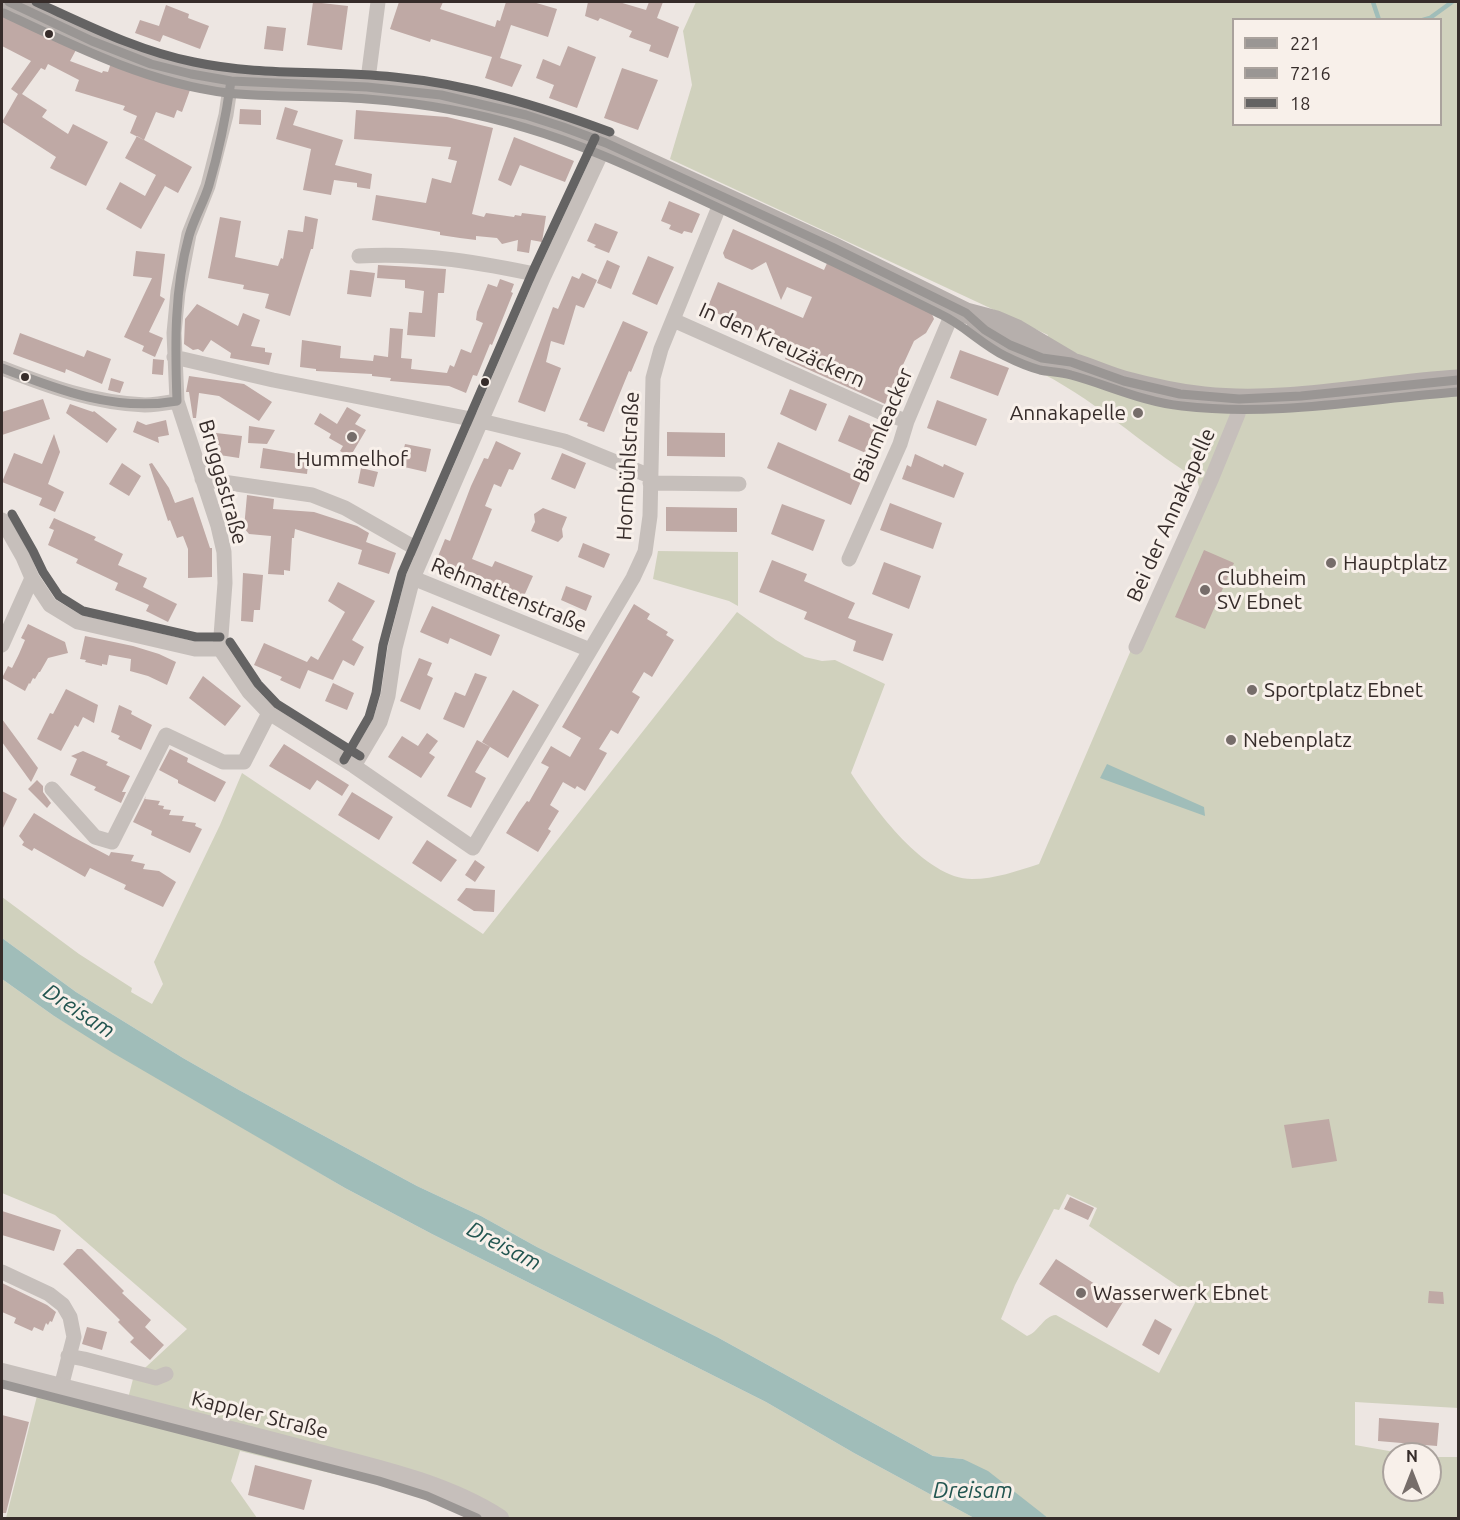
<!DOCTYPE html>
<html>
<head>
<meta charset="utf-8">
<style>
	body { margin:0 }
	#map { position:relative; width:1460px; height:1520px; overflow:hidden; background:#ede6e2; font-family:Ubuntu,sans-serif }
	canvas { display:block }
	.frame { position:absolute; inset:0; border:3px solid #362c2a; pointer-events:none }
	.legend { position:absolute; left:1232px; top:18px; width:210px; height:108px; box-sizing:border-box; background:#f8f0ea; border:2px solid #aaa29d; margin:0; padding:8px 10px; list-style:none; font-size:18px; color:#362c2a }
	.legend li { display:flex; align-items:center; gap:12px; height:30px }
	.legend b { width:30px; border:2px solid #aaa29d }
	.north { position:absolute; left:1382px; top:1442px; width:60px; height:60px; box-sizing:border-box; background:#f8f0ea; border:2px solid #aaa29d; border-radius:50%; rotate:0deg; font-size:16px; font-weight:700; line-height:24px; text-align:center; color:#362c2a }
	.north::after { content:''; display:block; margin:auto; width:21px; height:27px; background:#766d6a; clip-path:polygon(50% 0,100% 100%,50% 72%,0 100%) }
</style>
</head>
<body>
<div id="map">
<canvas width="1460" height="1520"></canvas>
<div class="frame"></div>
<ul class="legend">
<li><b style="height:8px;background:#9a9694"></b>221</li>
<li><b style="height:8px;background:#9a9694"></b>7216</li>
<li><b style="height:8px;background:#646363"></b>18</li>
</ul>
<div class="north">N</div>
</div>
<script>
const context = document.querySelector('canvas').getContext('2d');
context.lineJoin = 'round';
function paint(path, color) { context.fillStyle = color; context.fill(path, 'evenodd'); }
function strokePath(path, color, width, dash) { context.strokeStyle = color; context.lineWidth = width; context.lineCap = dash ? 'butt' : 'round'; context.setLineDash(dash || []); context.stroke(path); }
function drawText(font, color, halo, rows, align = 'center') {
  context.font = font + ' Ubuntu,sans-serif'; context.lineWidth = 6; context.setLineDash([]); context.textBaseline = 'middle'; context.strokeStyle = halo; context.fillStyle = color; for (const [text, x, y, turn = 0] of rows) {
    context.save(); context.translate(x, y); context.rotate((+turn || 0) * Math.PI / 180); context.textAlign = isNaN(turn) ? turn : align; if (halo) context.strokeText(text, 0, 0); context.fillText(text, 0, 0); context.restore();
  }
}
paint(new Path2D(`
	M696,2H1458V1408L1355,1402V1445L1406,1454H1394V1490H1430V1457H1458V1518H1048L963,1459L933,1456L717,1337L537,1247L481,1216L417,1186L239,1090L183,1058L76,992L2,938V897L79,954L132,988L131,992L152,1004L163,984L154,962L220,825L242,773L483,934L737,612L776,640L805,657L822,661L835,660L885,684L851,773C874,808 925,879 972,879C995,879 1017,871 1039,864L1192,508L1199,487L1197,479C1140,444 1092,396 1031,368L1048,335L670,159L692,85L683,31ZM1234,20H1440V124H1234ZM1067,1194L1097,1208L1089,1226L1197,1299L1159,1373L1056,1315C1043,1316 1039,1332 1027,1336L1001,1319L1015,1285L1054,1209L1059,1210Z
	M658,551L738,552V606L729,601L653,579Z
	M2,979L54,1016L345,1188L432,1234L766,1402L854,1453L974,1518H475C428,1496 390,1482 340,1471L338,1475L240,1451L231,1481L257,1518H6L37,1396L123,1418L133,1379L187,1329L55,1215L2,1193Z`), '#d0d1bd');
paint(new Path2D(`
	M1107,764L1204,807L1205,816L1100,778Z
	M2,938L76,992L183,1058L239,1090L417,1186L481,1216L537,1247L717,1337L933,1456L963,1459L988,1471L1048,1518H974L854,1453L766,1402L432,1234L345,1188L113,1053L54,1016L2,979Z`), '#a0bdb9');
strokePath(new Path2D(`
	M1373,2L1379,20
	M1423,20L1430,18L1452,2`), '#a0bdb9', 4.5);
paint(new Path2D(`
	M313,2L348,6L342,50L307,45Z
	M399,2H443L440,9L495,27L497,20L500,21L506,2H533L557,9L548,37L511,25L500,58L522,65L512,87L485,78L492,57L431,39L430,42L390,29Z
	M588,2H619L646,10L649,2H663L657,18L679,27L668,58L649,51L651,45L629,37L632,31L600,18L598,21L585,16Z
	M166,5L189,14L188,18L209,26L200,49L163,35L160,42L135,33L140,20L159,26Z
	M2,12L76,50L70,61L102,73L103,71L108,72L111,63L160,82V80L190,90L182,112L177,110L174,118L156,112L144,140L130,133L137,116L123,110L125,106L75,91L79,80L48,64L45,70L41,68L22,94L47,110L42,117L68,134L73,124L108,142L86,186L50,168L56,157L2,122L18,94L11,89L31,61L2,46Z
	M267,26L286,28L283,51L264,49Z
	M568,46L596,57L577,108L549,98L554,85L536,78L543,59L560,66Z
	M622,68L658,80L638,130L604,118Z
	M285,107L298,111L293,125L343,140L335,165L372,174L370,189L357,187V183L334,180L331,195L303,190L311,149L276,139Z
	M240,109L261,110V125L239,124Z
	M356,110L447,117L493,128L472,214L484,217L486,213L514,217L515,215L521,216L522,213L546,216L542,242L531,240L529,253L517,251L518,240L502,244L497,238L476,236V240L460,238L440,235V232L372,220L376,195L426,203L432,178L451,183L457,161L448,159L451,147L354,139Z
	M137,136L192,167L178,193L165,186L141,229L106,209L120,182L145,196L156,175L125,158Z
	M514,137L574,161L565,182L520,165L511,186L498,180Z
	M669,201L700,214L692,233L684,231L682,234L669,229L671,225L661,221Z
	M305,216L318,219L313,249H311L290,316L265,308L269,294L243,289L244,285L208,278L220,217L241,221L235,257L278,266L281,258L283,259L288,230L303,232Z
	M595,223L618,232L609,253L594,247L596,245L587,241Z
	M733,229L824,270L828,261L930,309L934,319L926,333L914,341L885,404L785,359L791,345L707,309L718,282L803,318L812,297L787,287L781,300L766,262L752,270L725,258L723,253Z
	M136,251L165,254L160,296L165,299L149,332L163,338L155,357L142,351L144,346L124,337L152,278L133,276Z
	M648,256L674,267L657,305L632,294Z
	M607,260L620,266L611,289L597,283Z
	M378,265L446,269L444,293H438L435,337L407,335L409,312L422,313L424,291L405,288V280L377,278Z
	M350,270L375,273L371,297L347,294Z
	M582,273L597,280L584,308L576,305L564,345L551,341L546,362L561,368L545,412L518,402L553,307L558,309L572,276L579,279Z
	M500,279L514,284L511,292L513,293L492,345L490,344L477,376L473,375L466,393L449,386L390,381L391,378L372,376V374L316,371V369L300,367L302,340L341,346L340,358L373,361L374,355L388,357L390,328L403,329L401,358L412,359L411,369L447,373L450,365L454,367L461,349L471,353L483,323L476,320L477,312L488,284L497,287Z
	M197,304L238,326L243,313L260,320L251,346L265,348V352L272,353L269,365L230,358L231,353L211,340L203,352L198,349L193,350L184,344L185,319Z
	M623,321L648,332L631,372L629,371L604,432L587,426L588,423L579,420Z
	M20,333L84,357L87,350L111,359L102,384L66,369L65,373L13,354Z
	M960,350L1009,368L998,396L950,378Z
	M153,359L164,360L163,375L152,374Z
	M189,376L244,384L272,402L259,421L219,396L199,393L196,418H193L189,392H186Z
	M111,378L124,382L120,393L108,390Z
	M790,389L827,404L816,431L780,414Z
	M43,399L50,419L2,435V412Z
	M937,400L987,419L976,446L927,428Z
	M70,404L93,412L94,411L117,429L107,443L66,413Z
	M347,407L361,415L355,424L366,430L350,457L340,451L343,446L329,438L331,434L314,424L320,413L337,424Z
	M849,415L886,431L875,457L838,441Z
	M166,420L169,435L158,437L159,443L133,432L137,421L146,425Z
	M249,426L275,430L267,444L248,443Z
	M667,432L725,433V457L667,456Z
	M216,433L242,436L239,458L213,454Z
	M54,434L60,452L48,484L64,492L55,512L39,505L42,498L2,482L14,453L42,464Z
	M496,441L521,453L513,470L509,469L501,487L494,484L485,506L492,509L472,559L492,567L495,561L533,576L524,596L467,571L465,576L435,564L445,539L450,541L471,486L484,458L488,459Z
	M778,442L862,479L851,505L767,468Z
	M405,444L431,449L426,472L400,466Z
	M263,448L309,456L307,474L260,468Z
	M562,453L586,463L575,489L551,479Z
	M915,454L943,467L944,464L964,473L954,498L902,479L907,465L911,467Z
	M122,463L141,476L129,496L109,484Z
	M152,463L169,488L175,503L193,497L210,548H212V577L188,578V549L183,536L177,538L170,520L168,521L149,464Z
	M361,468L378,472L374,487L358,483Z
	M247,495L274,499L273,509L314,512L357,526L369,533L366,542L396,553L389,574L358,564L362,550L295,529L294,538H292L290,571L284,570V575L268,574L271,536L249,534L244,528Z
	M890,503L942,523L933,549L880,530Z
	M782,504L825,520L813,551L771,534Z
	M666,507L737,508V532L666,531Z
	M543,508L567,517L562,529L563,537L558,542L531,531L535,522L534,514Z
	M54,518L96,537L94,540L123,554L118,565L147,578L143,587L177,604L168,622L146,611L149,605L115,590L118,583L76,563L78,559L48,545L54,530L49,528Z
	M583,543L610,554L604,568L578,557Z
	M1204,550L1234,563L1205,629L1175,617Z
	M772,560L807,574L804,581L855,603L848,618L893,634L883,661L853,651L856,641L804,619L807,612L759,592Z
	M884,562L921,576L909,609L872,594Z
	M243,573L263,575L260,610H254L253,622L241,621Z
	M338,582L375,601L352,640L364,647L354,666L343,660L333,680L308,670L300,689L280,680L282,677L254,665L264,643L307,662L311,656L318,660L345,612L328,601Z
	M566,586L592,596L586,611L561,600Z
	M634,604L650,614L647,619L668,632L666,635L674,640L652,677L644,672L632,692L640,697L618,734L611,730L599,749L607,753L585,791L577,786L575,789L563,782L550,805L559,811L548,829L551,831L538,852L506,833L519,812L527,801L529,802L549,767L541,763L551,746L570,757L581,738L562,727Z
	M432,606L500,635L491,656L450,638L448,644L420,632Z
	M28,624L65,642L68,653L48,658L40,672H39L35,679L33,678L30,684L29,683L25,691L2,678L8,666L12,668L19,654L25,640L21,638Z
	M85,636L133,646L159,654L176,662L167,685L148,676L130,671L131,659L109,655L107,665L102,664V666L85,662L86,660L80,659Z
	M419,658L432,663L427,675L433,678L420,710L400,701Z
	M475,673L487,677L464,728L443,719L455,692L465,696Z
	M203,676L241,706L225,726L189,698Z
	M333,683L354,693L347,710L325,701Z
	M66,689L98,705L94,723L83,717L78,727L75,725L61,751L37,739L50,713L53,714Z
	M513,690L539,705L508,758L482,742Z
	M119,705L132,711L131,714L152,725L141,750L118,739L120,736L111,732Z
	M2,719L38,768L31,782L2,742Z
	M427,733L438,741L429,753L435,757L421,778L388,757L402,736L418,746Z
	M477,740L490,747L475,772L486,778L471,808L447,796Z
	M284,744L349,785L342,796L317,780L310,790L269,766Z
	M170,749L188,758L187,762L226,782L215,802L178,783V780L159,770Z
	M83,751L108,762L106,765L130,776L122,792H126L121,803L94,790L96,787L70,775L77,759L71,756Z
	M37,780L43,786V792L51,803L47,808L28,789Z
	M2,791L17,799L2,830Z
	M352,792L393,817L379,840L338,815Z
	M146,796L145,799L160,801L158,805L164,806L163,809L171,810L169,815L184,816L182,821L196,823L195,826L202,829L190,853L151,835L152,831L133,822Z
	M34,813L73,837L109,856L111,852L134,855L131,861L145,864L143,869L159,871L176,882L163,907L124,889L126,885L90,868L85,877L34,848L32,851L22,845L24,842L19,836Z
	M427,840L457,860L441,882L412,863Z
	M475,860L485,867L475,882L465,875Z
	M466,888L495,890L494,912L474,911L457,900Z
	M1329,1119L1337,1161L1292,1168L1284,1125Z
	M1070,1197L1094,1208L1088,1220L1064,1209Z
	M2,1211L61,1230L54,1251L2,1235Z
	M77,1249H82L124,1291L122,1293L151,1320L145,1327L164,1345L150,1360L130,1342L134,1338L118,1322L120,1320L63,1264Z
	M1056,1259L1123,1302L1107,1328L1039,1284Z
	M2,1283L47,1305L56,1312L52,1322L50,1321L48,1325L46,1323L43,1331L34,1327L32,1331L14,1323L16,1318L2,1312Z
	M1429,1291L1443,1292L1444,1304L1428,1303Z
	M1155,1319L1172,1329L1159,1355L1142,1345Z
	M87,1327L107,1332L102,1350L82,1344Z
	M2,1415L29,1422L6,1513H2Z
	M1379,1418L1439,1423L1437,1446L1378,1441Z
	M255,1465L312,1480L304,1510L248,1495Z`), '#bfa9a5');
strokePath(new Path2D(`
	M231,81L226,115L208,186L189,234L178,292L174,333L177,401L218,526L224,552L225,583L220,649L249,692L269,713L354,766L473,848L633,578L645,552L650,516L653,378L661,349L723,197
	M367,87L378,2
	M359,256C422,252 483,263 544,276
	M673,320L880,412L907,421
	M174,357L273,380L481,421L564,441L650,476
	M2,368C48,386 94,403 145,405C155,405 166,403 177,401
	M202,479L312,495L345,508L424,553
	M650,483L739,484
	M2,520L23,557L32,578L50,605L78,622L195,649H220
	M849,559L900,444L907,421L955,307
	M413,578L590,650
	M2,645L32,578
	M1136,647L1211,480L1238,414L1239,399
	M354,766L380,722L388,696L395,648L413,578L544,276L606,143
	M52,789L95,837L112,842L166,735L223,762H244L269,713
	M2,1272L49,1294L63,1305L70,1317L74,1337L61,1387
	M68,1356L84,1359L156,1378L166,1374`), '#c6bfbb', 15);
strokePath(new Path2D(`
	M2,1372C104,1398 206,1423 307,1450C372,1467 444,1482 500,1518`), '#c6bfbb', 18);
strokePath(new Path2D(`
	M9,2L92,41L151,64L191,74L231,81L367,87L441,95L526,115L563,127L606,143L832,247L966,313L996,321L1017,330L1071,362
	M977,323C994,339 1019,351 1041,358C1051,361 1062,360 1072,363C1090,368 1106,376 1124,381C1150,388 1177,394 1204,397C1288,406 1375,385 1458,380`), '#b6afac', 21);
strokePath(new Path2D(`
	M9,2L92,41L151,64L191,74L231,81L367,87L441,95L526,115L563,127L606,143L832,247L966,313L985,330L1010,345L1042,358L1071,362L1124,381L1180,394L1239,399L1301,396L1458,380
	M2,368C58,390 116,412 177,401
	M177,401C175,346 174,290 189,236C194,218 204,202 209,185C219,151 226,116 231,81`), '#9a9694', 9);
strokePath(new Path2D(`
	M4,13C76,47 148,83 228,93C274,98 321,95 367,99C420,103 474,112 526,128C588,146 645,174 704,201C783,238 862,275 940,314C964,325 981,344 1005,356C1015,361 1029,367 1040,370C1050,372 1061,372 1071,375C1108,385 1143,402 1182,406C1275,417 1366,399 1458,392
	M2,1384L379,1481L427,1496L477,1518`), '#9a9694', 9);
strokePath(new Path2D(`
	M36,2C87,25 138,51 194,62C259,76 327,70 394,77C468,84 540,106 610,132
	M12,514L33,551L43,572L59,596L83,611L196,637H220
	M230,642L258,684L277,704L360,756
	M344,760L369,717L376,693L383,645L402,573L533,271L595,138`), '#646363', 9);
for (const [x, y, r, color] of [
	[49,34,5,"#362c2a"],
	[25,377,5,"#362c2a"],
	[485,382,5,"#362c2a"],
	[1138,413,6,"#766d6a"],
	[352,437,6,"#766d6a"],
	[1331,563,6,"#766d6a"],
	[1205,590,6,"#766d6a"],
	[1252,690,6,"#766d6a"],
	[1231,740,6,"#766d6a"],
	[1081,1293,6,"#766d6a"]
]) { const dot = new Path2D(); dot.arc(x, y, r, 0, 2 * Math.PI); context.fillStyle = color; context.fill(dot); strokePath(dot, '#f8f0ea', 2); }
drawText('21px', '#362c2a', '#f8f0ea', [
	["In den Kreuzäckern",782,345,24],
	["Bäumleacker",883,425,-67],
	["Hornbühlstraße",628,466,-87],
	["Bruggastraße",223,482,74],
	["Bei der Annakapelle",1171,515,-66],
	["Rehmattenstraße",509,595,22],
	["Kappler Straße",260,1415,14]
]);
drawText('21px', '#362c2a', '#f8f0ea', [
	["Annakapelle",1126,413,"right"],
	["Hummelhof",352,459,"center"],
	["Hauptplatz",1343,563],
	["Clubheim",1217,578],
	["SV Ebnet",1217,602],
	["Sportplatz Ebnet",1264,690],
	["Nebenplatz",1243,740],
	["Wasserwerk Ebnet",1093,1293]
], 'left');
drawText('italic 22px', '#225550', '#f8f0ea', [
	["Dreisam",79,1011,33],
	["Dreisam",504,1246,28],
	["Dreisam",973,1491]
]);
</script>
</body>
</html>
